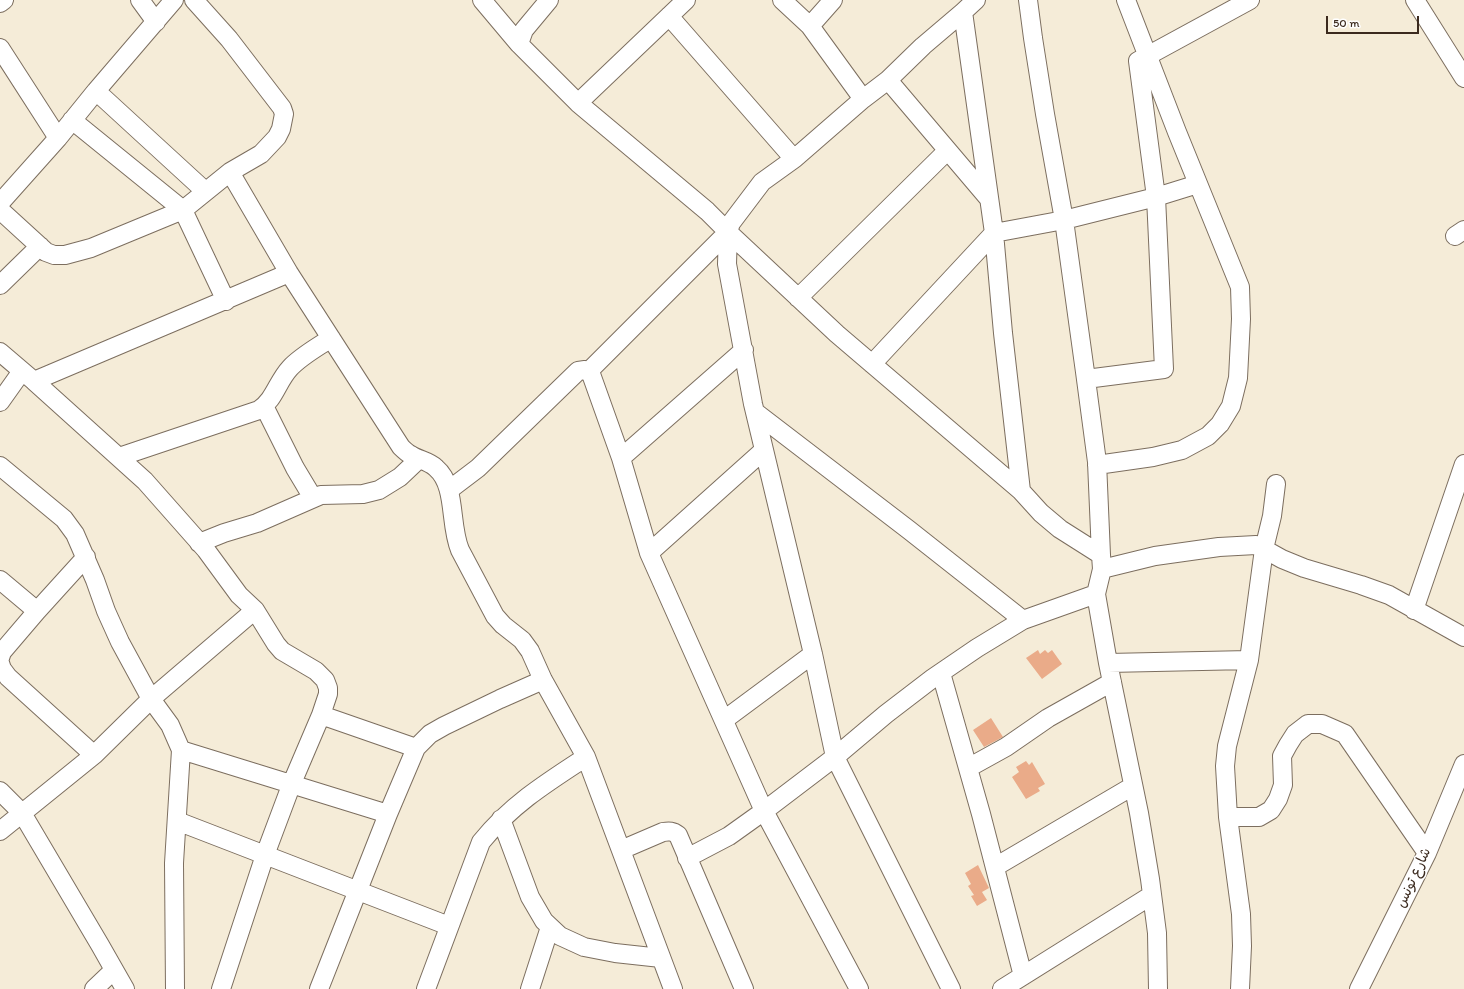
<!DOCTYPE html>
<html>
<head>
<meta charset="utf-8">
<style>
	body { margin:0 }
	#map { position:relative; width:1464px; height:989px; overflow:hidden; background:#f5ecd8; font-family:Itim,sans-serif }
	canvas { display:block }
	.scale { position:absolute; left:1326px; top:16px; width:93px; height:18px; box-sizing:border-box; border:2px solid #3b2a1e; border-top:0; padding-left:5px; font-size:12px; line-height:14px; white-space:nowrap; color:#3b2a1e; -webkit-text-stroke:3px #fff; paint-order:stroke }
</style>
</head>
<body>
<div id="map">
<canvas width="1464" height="989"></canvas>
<div class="scale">50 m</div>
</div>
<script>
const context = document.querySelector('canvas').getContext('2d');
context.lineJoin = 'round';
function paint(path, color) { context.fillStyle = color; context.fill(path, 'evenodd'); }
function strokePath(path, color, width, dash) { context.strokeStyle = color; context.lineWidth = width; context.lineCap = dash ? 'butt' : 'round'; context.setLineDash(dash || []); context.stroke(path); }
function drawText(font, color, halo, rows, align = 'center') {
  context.font = font + ' Itim,"Playpen Sans Arabic",sans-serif'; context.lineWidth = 3; context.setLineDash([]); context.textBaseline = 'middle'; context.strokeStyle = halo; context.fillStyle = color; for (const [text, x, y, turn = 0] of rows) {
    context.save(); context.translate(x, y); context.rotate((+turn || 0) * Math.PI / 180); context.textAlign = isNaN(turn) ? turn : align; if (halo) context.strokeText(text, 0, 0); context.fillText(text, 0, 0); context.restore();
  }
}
paint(new Path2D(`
	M1038,650L1040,654L1045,650L1048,653L1052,650L1062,664L1042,679L1026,658Z
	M991,718L1003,737L984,747L973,730Z
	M1026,761L1029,765L1032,762L1045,784L1038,788L1040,791L1026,799L1012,777L1019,772L1016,767Z
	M978,865L989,888L982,892L987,900L977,906L971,896L974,895L968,886L971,884L965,873Z`), '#eaab89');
const minor = new Path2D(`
	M140,0L156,22
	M482,0L519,44L578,103L707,211L728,232L727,264L753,404L813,654L835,757L951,989
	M782,0L810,26L863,99L888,80L923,46L963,12
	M976,0L963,12L994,233L1003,333L1021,491
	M1028,0L1033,38L1045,114L1064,220L1085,372L1097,462L1101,555
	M1415,0L1464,78
	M0,3L4,0
	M669,16L794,159
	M810,26L833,0
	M519,44L524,30L549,0
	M0,48L58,138
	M888,80L989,199
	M96,91L205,191
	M578,103L686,0
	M72,120L183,210L230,172L261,154L277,137L281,129L284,114L282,108L229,39L194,0
	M230,172L289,273L401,447C404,450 407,453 411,455C418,460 429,461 436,468C457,486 449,524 460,550L495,616L503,625L522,640L530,651L543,680L586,757L673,989
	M0,203L58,138L96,91L174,0
	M0,210L46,252L54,255H65L91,248L183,210L226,301
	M728,232L837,334L1021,491L1041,513L1060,529L1101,555L1102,569L1096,594L1108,663L1139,813L1150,879L1157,933L1158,989
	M1455,236L1464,230
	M0,285L40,246
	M798,298L947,151
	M0,352L34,381L145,481L206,550L239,595L255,610L276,644L282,651L316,671L325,680L328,688V694L321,715L292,783L265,855L221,989
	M872,364L994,233L1064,220L1156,197L1198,184
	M589,371L728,232L731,223L762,182L794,159L863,99
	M1086,379L1164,369L1156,197L1138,61L1250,0
	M34,381L289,273
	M0,402L22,371
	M264,406L295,468L313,498
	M755,412L909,530L1023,620
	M764,450L649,553L764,811L859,989
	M119,457L259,410C275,399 277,382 290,368C301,356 318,347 331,338
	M621,458L744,350
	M1097,465L1153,457L1182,450L1208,436L1220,424L1231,406L1238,378L1241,319L1240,287L1177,132L1126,0
	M0,466L64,519L75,534L95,580L106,611L120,642L151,699L170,725L181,750L174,863L175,989
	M449,490L478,468L578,371L585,370L591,374L621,458L649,553
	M199,543L224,533L257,523L321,495L363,494L379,490L400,477L419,459
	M1102,569L1155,556L1219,547L1256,545L1264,549L1282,559L1304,568L1361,585L1389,595L1464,637
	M0,580L37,611L86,557
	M1414,610L1464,464
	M0,658L2,652L37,611
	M0,663L2,669L8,677L94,755
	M1108,663L1249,660
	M941,673L981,814L1023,976
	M321,715L416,748
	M724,720L813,654
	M181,750L388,814
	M968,768L1006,747L1048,718L1112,682
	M0,791L22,813L100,945L125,989
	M1228,817H1259L1271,810L1278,799L1283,785L1282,756L1288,745L1295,734L1308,724H1322L1345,734L1427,853
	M501,819L530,897L544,921L560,936L584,947L615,953L661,958
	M177,821L449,926
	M0,831L94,755L151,699L255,610
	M621,850L663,832C669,831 673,831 678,835L744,989
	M687,858L729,836L764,811L835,757L886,714L933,678L977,648L1023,620L1096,594
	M995,867L1133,786
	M94,989L114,970
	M319,989L388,814L416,748L430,734L444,726L500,699L543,680
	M426,989L481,842C511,805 546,783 586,757
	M530,989L550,927
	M1002,989L1152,895
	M1240,989L1242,946L1241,914L1228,817L1225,766L1227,746L1249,660L1264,549L1272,516L1276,484
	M1359,989L1427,853L1464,764`);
strokePath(minor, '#7c6e5f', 20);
strokePath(minor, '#fff', 18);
drawText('14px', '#3b2a1e', '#fff', [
	["شارع تونس",1414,878,-65]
]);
</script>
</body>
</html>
